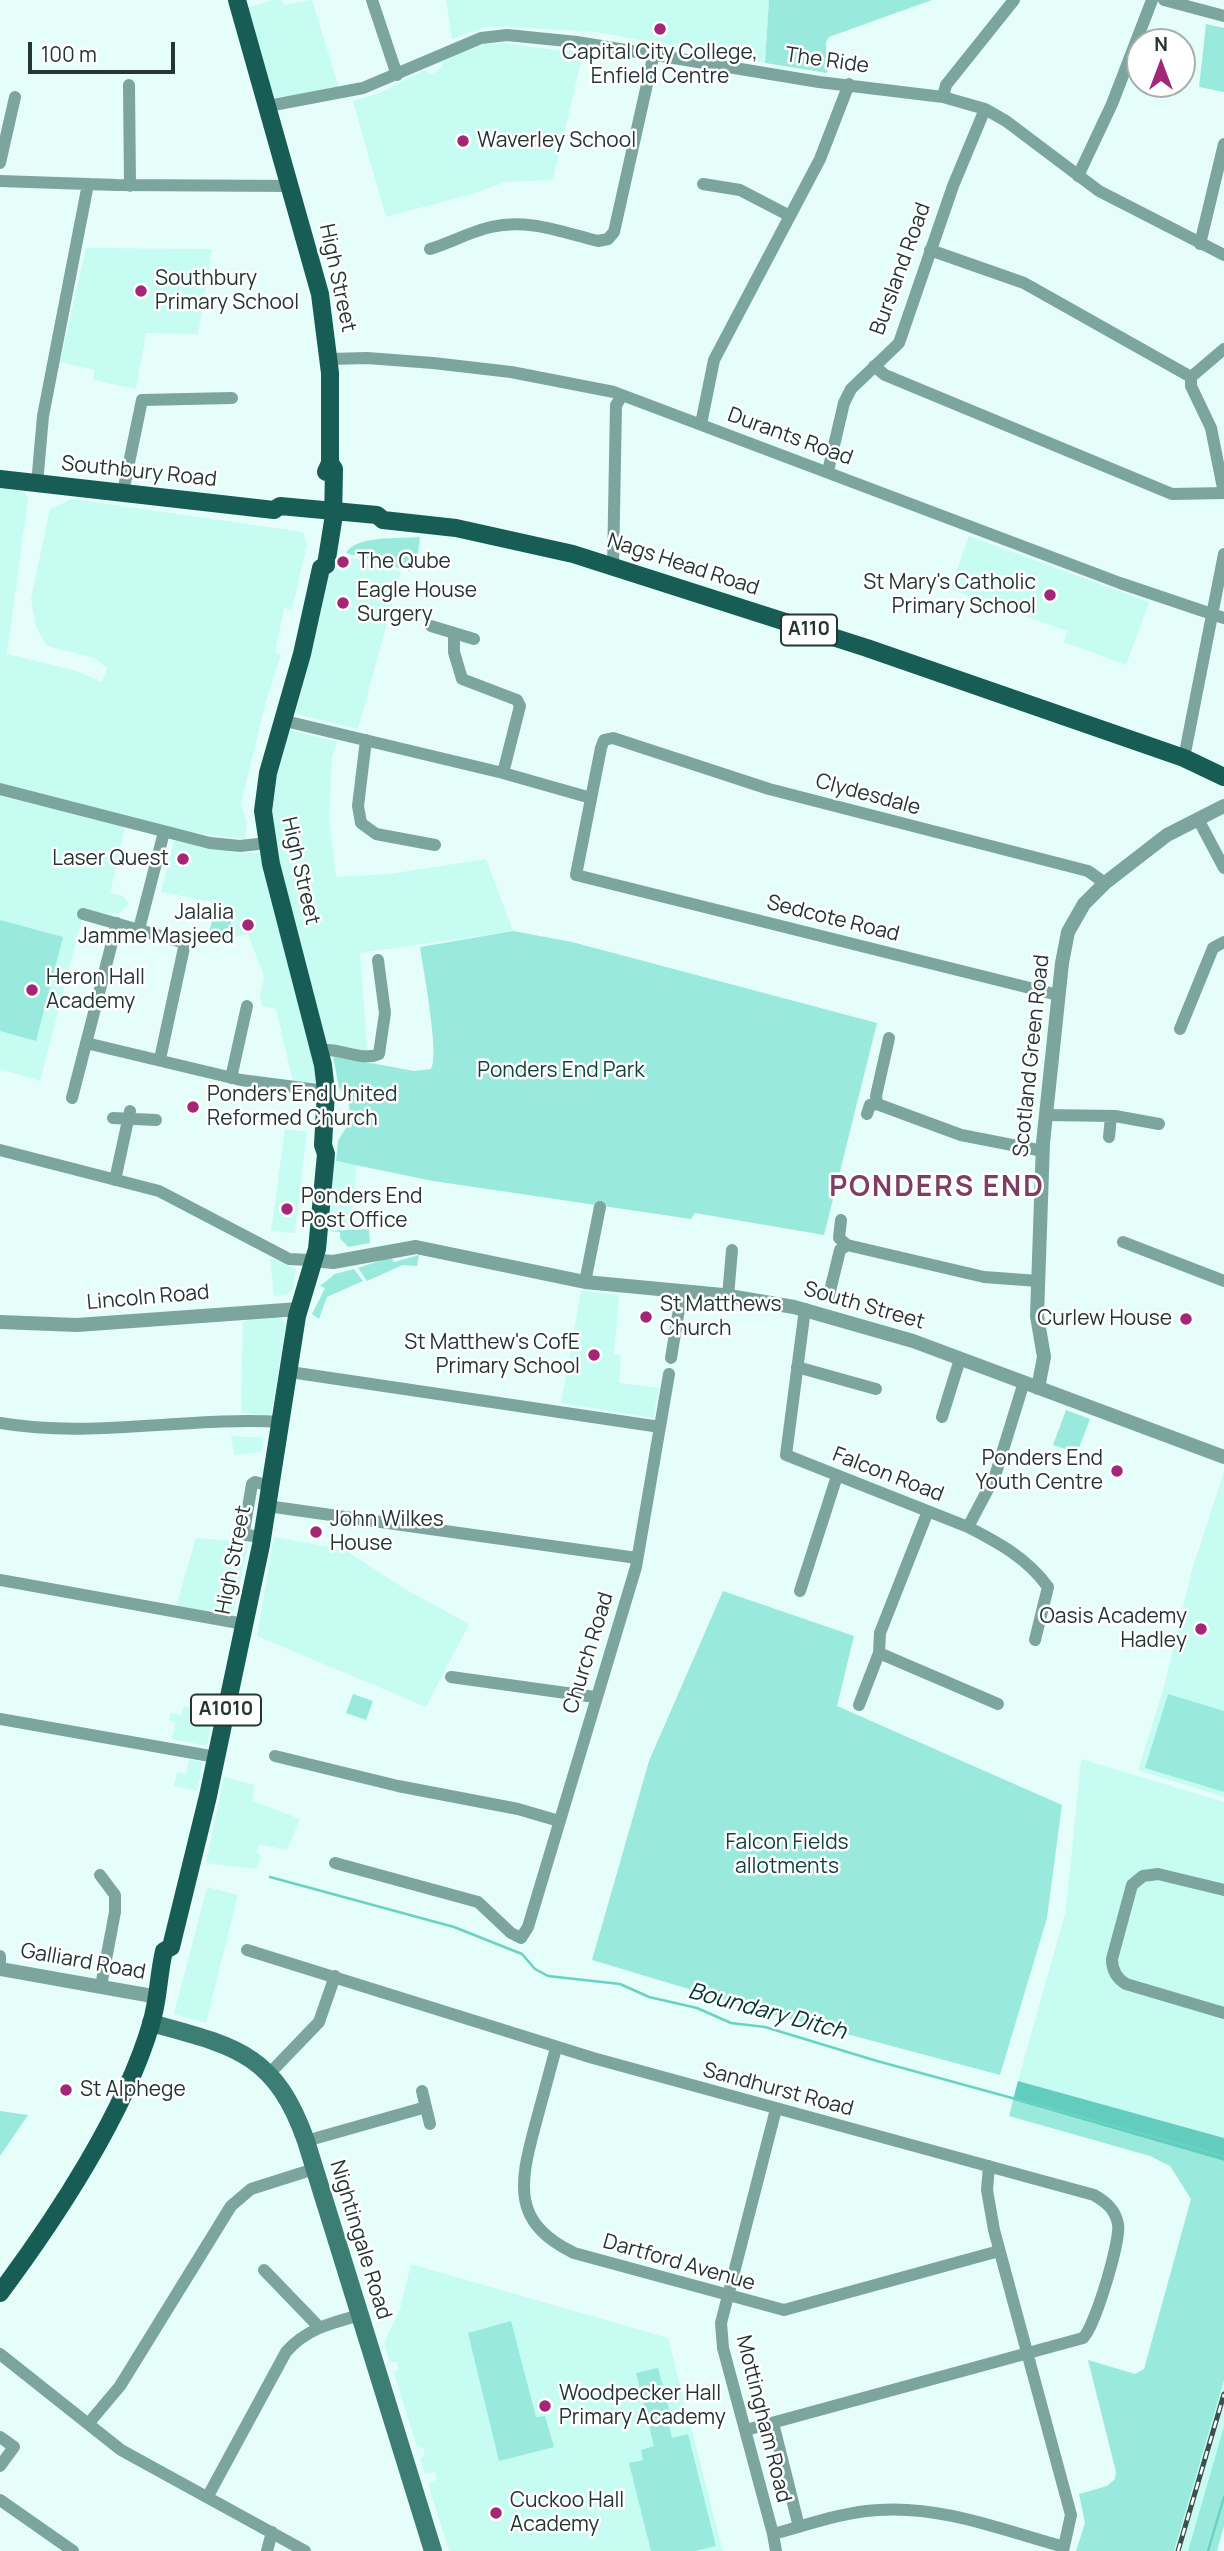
<!DOCTYPE html>
<html>
<head>
<meta charset="utf-8">
<style>
	body { margin:0 }
	#map { position:relative; width:1224px; height:2551px; overflow:hidden; background:#e5fef9; font-family:Manrope,sans-serif }
	canvas { display:block }
	.north { position:absolute; left:1126px; top:28px; width:70px; height:70px; box-sizing:border-box; background:#fff; border:2px solid #a7aead; border-radius:50%; rotate:0deg; font-size:19px; font-weight:700; line-height:28px; text-align:center; color:#243532 }
	.north::after { content:''; display:block; margin:auto; width:24px; height:32px; background:#a32679; clip-path:polygon(50% 0,100% 100%,50% 72%,0 100%) }
	.scale { position:absolute; left:28px; top:42px; width:147px; height:32px; box-sizing:border-box; border:4px solid #243532; border-top:0; padding-left:9px; font-size:21px; line-height:24px; white-space:nowrap; color:#243532; -webkit-text-stroke:5px #fff; paint-order:stroke }
</style>
</head>
<body>
<div id="map">
<canvas width="1224" height="2551"></canvas>
<div class="north">N</div>
<div class="scale">100 m</div>
</div>
<script>
const context = document.querySelector('canvas').getContext('2d');
context.lineJoin = 'round';
function paint(path, color) { context.fillStyle = color; context.fill(path, 'evenodd'); }
function strokePath(path, color, width, dash) { context.strokeStyle = color; context.lineWidth = width; context.lineCap = dash ? 'butt' : 'round'; context.setLineDash(dash || []); context.stroke(path); }
function drawText(font, color, halo, rows, align = 'center') {
  context.font = font + ' Manrope,sans-serif'; context.lineWidth = 5; context.setLineDash([]); context.textBaseline = 'middle'; context.strokeStyle = halo; context.fillStyle = color; for (const [text, x, y, turn = 0] of rows) {
    context.save(); context.translate(x, y); context.rotate((+turn || 0) * Math.PI / 180); context.textAlign = isNaN(turn) ? turn : align; if (halo) context.strokeText(text, 0, 0); context.fillText(text, 0, 0); context.restore();
  }
}
paint(new Path2D(`
	M273,0H282L284,5L312,0L339,88L272,98L247,8Z
	M446,0H769L765,63L596,32L490,26L452,39Z
	M505,43L561,51L584,50L553,180L505,182L472,194L386,217L353,101L380,93L424,70L432,74L442,67L443,62L456,55L485,44Z
	M86,248L212,249L198,334L146,333L136,389L93,380L95,370L60,362Z
	M0,488L23,491L28,499L7,654L77,671L102,682L107,668L94,658L47,646L36,627L31,599L50,509L72,499L303,532L307,545L292,610L284,608L275,653L281,655L266,701L241,804L247,824L245,839L183,831L0,784Z
	M969,536L1149,602L1126,665L1064,642L1067,631L950,589Z
	M336,553L401,572L358,729L295,714L321,616L325,583Z
	M282,728L337,742L332,757L329,817L336,877L389,874L486,859L513,931L360,953L368,1062L328,1057L267,818Z
	M0,796L113,823L148,828L236,853H260L263,856L318,1077L317,1082H293L276,1009L262,1006L260,996L264,976L248,934L233,937L234,930L223,904L161,892L174,840L125,827L110,893L123,896L129,904L118,914L84,911L40,1081L0,1069Z
	M285,1129L307,1132L295,1233L271,1231Z
	M333,1161L357,1165L350,1229L326,1230Z
	M270,1258L296,1269L293,1289L288,1294L274,1296Z
	M581,1291L619,1295L614,1354L621,1355L619,1383L659,1388L653,1418L561,1403Z
	M279,1317L286,1323L271,1417L241,1412L243,1321Z
	M231,1436L263,1438L262,1452L234,1455Z
	M1224,1472V1797L1138,1770L1164,1687L1192,1570Z
	M274,1537L345,1550L405,1589L469,1624L426,1707L257,1636Z
	M196,1538L249,1542L232,1617L176,1607Z
	M184,1706L213,1713L207,1746L172,1739L176,1722L169,1720L171,1713L182,1715Z
	M1081,1759L1224,1802V2138L1018,2081L1066,1910Z
	M189,1760L203,1762L197,1791L174,1786L177,1772L186,1774Z
	M224,1777L254,1785L253,1801L300,1819L287,1850L259,1844L257,1852L261,1856L256,1869L206,1863Z
	M207,1887L238,1895L206,2023L174,2014Z
	M411,2264L668,2338L723,2551H449L428,2484L437,2479L435,2472L425,2474L420,2459L425,2455L423,2448L417,2447L394,2373L399,2369L397,2362H390L384,2343L400,2309Z
	M1224,2380V2426L1188,2551H1174Z`), '#c7fcf3');
paint(new Path2D(`
	M769,0H932L829,37L826,42L827,73L765,63Z
	M1206,24L1224,28V92L1199,87Z
	M420,537L418,554L411,558L410,571L346,553C356,535 399,539 420,537Z
	M216,903L223,904L234,930L233,937L223,940L220,937L219,940L208,938Z
	M0,920L63,937L36,1041L0,1031Z
	M513,931L572,942L877,1023L824,1235L695,1213L691,1219L433,1181L336,1161L338,1141L348,1124L350,1112L348,1100L339,1088L333,1056L414,1071L431,1069C440,1056 423,968 420,947Z
	M369,1229L370,1243L348,1247L340,1238V1232L327,1231Z
	M419,1255L417,1266L403,1265L367,1281L358,1268L391,1257L394,1262Z
	M354,1269L363,1281L327,1297L319,1319L312,1314L325,1288L320,1286L335,1274Z
	M1066,1410L1090,1419L1077,1453L1053,1445Z
	M723,1591L854,1636L837,1706L1062,1805L1047,1918L1000,2075L772,2014L592,1960L649,1761Z
	M353,1694L373,1701L366,1720L346,1713Z
	M1168,1694L1224,1711V1792L1145,1768Z
	M1013,2100L1224,2161V2380L1174,2551H1076L1085,2523L1079,2494L1107,2486L1115,2479L1116,2472L1088,2360L1135,2374L1144,2369L1191,2199L1170,2166L1150,2156L1009,2116Z
	M0,2111L28,2115L0,2156Z
	M511,2321L536,2417L545,2416L554,2447L499,2461L468,2333Z
	M658,2368L670,2412L666,2413L672,2438L688,2434L716,2546L695,2551H651L629,2463L643,2460L641,2450L654,2446L636,2373Z
	M1224,2426V2526L1217,2551H1188Z`), '#99eadd');
paint(new Path2D(`
	M1018,2081L1224,2138V2161L1013,2100Z`), '#62ccbe');
strokePath(new Path2D(`
	M270,1877L454,1927L522,1954L535,1969L548,1976L620,1984L649,1997L697,2008L731,2023L765,2027L877,2061L1224,2156
	M1208,2551L1224,2497`), '#68d2c3', 2.5);
strokePath(new Path2D(`
	M372,0L397,75
	M1164,0L1224,16
	M129,85L130,186
	M943,97L946,85L1014,0
	M268,106L363,88L481,38L507,35L577,42L819,82L943,97L985,109L1006,121L1099,191L1224,255
	M0,163L15,97
	M1078,176L1112,104L1152,0
	M0,181L117,185L292,186
	M703,184L740,190L790,216
	M1200,244L1224,144
	M430,249C450,243 472,231 491,227C528,218 564,233 598,241L608,239L614,232L654,53
	M930,250L1024,283L1191,377
	M329,359L367,358L433,363L511,372L614,392L1120,583L1224,618
	M874,366L885,375L1172,494L1224,493L1211,428L1191,386V377L1224,349
	M701,424L714,360L820,159L849,84
	M828,471L844,403L851,389L899,343L953,186L985,109
	M37,484L43,416L88,184
	M123,492L142,400L232,398
	M613,567L616,405L622,396
	M431,626L474,639
	M454,633V652L462,679L517,700L520,706L503,773
	M281,720L503,773L591,798
	M366,740L358,806L361,823L376,834L435,845
	M1184,758L1224,554
	M0,789L210,843L240,846L267,843
	M1198,819L1224,868
	M83,914L185,943L160,1059
	M139,929L164,832
	M1058,995L576,875L601,748L604,740L613,738L769,789L1088,871L1105,883
	M1180,1029L1213,948L1224,942
	M86,1043L241,1080L326,1091
	M320,1050C339,1047 361,1062 379,1054L385,1013L378,960
	M231,1078L247,1006
	M72,1098L117,923
	M877,1104L876,1096L889,1038
	M867,1114L870,1105L877,1104L961,1135L1043,1151
	M1046,1115L1115,1116L1159,1124
	M113,1118L156,1120
	M1109,1137L1111,1116
	M0,1150L159,1191L289,1259L311,1260
	M115,1180L130,1111
	M841,1220L839,1238L847,1245L984,1277L1038,1281
	M1123,1242L1224,1281
	M585,1282L600,1207
	M829,1295L840,1250L847,1245
	M728,1296L732,1250
	M805,1309L786,1455L968,1527L995,1476L1024,1382
	M671,1358L682,1291
	M797,1367L876,1389
	M290,1372L660,1427
	M942,1417L960,1359
	M0,1423C92,1439 189,1416 282,1422
	M267,1506L637,1558
	M968,1527C999,1543 1027,1558 1048,1587L1035,1640
	M262,1537L246,1535L244,1531L252,1484L255,1482L271,1486
	M0,1580L244,1624
	M800,1591L837,1476
	M879,1653L998,1704
	M451,1677L595,1697
	M859,1705L879,1653L880,1633L928,1511
	M0,1719L216,1757
	M275,1756L398,1786L518,1809L559,1821
	M335,1863L478,1902L511,1933L521,1938L528,1927L636,1567L669,1374
	M100,1875L115,1895V1912L101,1986
	M1224,1890L1158,1874L1143,1876L1132,1885L1112,1959C1112,1970 1116,1978 1126,1984L1224,2013
	M247,1950L593,2058L1094,2195C1106,2202 1115,2209 1118,2224C1121,2240 1095,2327 1083,2338L746,2430
	M0,1956V1961
	M556,2048C549,2074 542,2100 535,2126C519,2185 512,2223 574,2253L784,2310L999,2251
	M269,2074L319,2022L335,1976
	M422,2091L430,2124
	M306,2141L426,2107
	M989,2166L987,2190L994,2230L1071,2515L1063,2551
	M264,2270L319,2327
	M0,2354L121,2450L305,2551
	M773,2423L799,2527
	M88,2424L120,2386L231,2206L251,2189L314,2169
	M0,2437L14,2447L0,2466
	M208,2496L286,2352C306,2329 331,2323 360,2315
	M0,2500L73,2551
	M773,2534L723,2348L721,2323L776,2109
	M267,2551L272,2532
	M776,2551L773,2534C807,2525 843,2512 878,2510C941,2505 1005,2531 1064,2547`), '#7ca59e', 12);
strokePath(new Path2D(`
	M311,1260L333,1262L416,1247L585,1282L723,1295L794,1307L913,1341L1224,1457
	M0,1322L77,1325L299,1309
	M1038,1388L1044,1357L1037,1316L1043,1143L1062,963L1068,932L1084,904L1105,883L1167,835L1224,806
	M0,1969L158,1997`), '#7ca59e', 14);
strokePath(new Path2D(`
	M151,2023C235,2046 275,2053 306,2141L433,2551`), '#3c7d74', 18);
strokePath(new Path2D(`
	M237,0L320,294L330,373V463L326,472
	M0,479L274,510L280,506L377,515L383,520L456,528L573,554L867,648L1184,758L1224,777
	M0,2293C56,2218 125,2113 151,2024C159,1998 158,1976 164,1951L171,1947L208,1796L261,1545L297,1316L317,1249L326,1154L323,1145L326,1091L323,1065L271,864L263,811L268,773L302,654L321,568L326,565L333,521L334,469L330,463`), '#185d55', 18);
const rail = new Path2D(`
	M1178,2551L1224,2394`);
strokePath(rail, '#3e504d', 5);
strokePath(rail, '#fff', 2.5, [8]);
for (const [x, y, r, color] of [
	[660,29,7,"#a32679"],
	[463,141,7,"#a32679"],
	[141,291,7,"#a32679"],
	[343,562,7,"#a32679"],
	[1050,595,7,"#a32679"],
	[343,603,7,"#a32679"],
	[183,859,7,"#a32679"],
	[248,925,7,"#a32679"],
	[32,990,7,"#a32679"],
	[193,1107,7,"#a32679"],
	[287,1209,7,"#a32679"],
	[646,1317,7,"#a32679"],
	[1186,1319,7,"#a32679"],
	[594,1355,7,"#a32679"],
	[1117,1471,7,"#a32679"],
	[316,1532,7,"#a32679"],
	[1201,1629,7,"#a32679"],
	[66,2090,7,"#a32679"],
	[545,2406,7,"#a32679"],
	[496,2513,7,"#a32679"]
]) { const dot = new Path2D(); dot.arc(x, y, r, 0, 2 * Math.PI); context.fillStyle = color; context.fill(dot); strokePath(dot, '#fff', 2.5); }
for (const [x, y, w] of [
	[809,630,56],
	[226,1710,70]
]) { const box = new Path2D(); box.roundRect(x - w / 2, y - 15.5, w, 31, 5); context.fillStyle = '#fff'; context.fill(box); strokePath(box, '#243532', 2); }
drawText('bold 19px', '#243532', null, [
	["A110",809,630],
	["A1010",226,1710]
]);
drawText('21px', '#243532', '#fff', [
	["Capital City College,",660,53,"center"],
	["Enfield Centre",660,77,"center"],
	["Waverley School",477,141],
	["Southbury",155,279],
	["Primary School",155,303],
	["The Qube",357,562],
	["St Mary's Catholic",1036,583,"right"],
	["Primary School",1036,607,"right"],
	["Eagle House",357,591],
	["Surgery",357,615],
	["Laser Quest",169,859,"right"],
	["Jalalia",234,913,"right"],
	["Jamme Masjeed",234,937,"right"],
	["Heron Hall",46,978],
	["Academy",46,1002],
	["Ponders End United",207,1095],
	["Reformed Church",207,1119],
	["Ponders End",301,1197],
	["Post Office",301,1221],
	["St Matthews",660,1305],
	["Church",660,1329],
	["Curlew House",1172,1319,"right"],
	["St Matthew's CofE",580,1343,"right"],
	["Primary School",580,1367,"right"],
	["Ponders End",1103,1459,"right"],
	["Youth Centre",1103,1483,"right"],
	["John Wilkes",330,1520],
	["House",330,1544],
	["Oasis Academy",1187,1617,"right"],
	["Hadley",1187,1641,"right"],
	["St Alphege",80,2090],
	["Woodpecker Hall",559,2394],
	["Primary Academy",559,2418],
	["Cuckoo Hall",510,2501],
	["Academy",510,2525]
], 'left');
drawText('21px', '#243532', '#fff', [
	["The Ride",827,61,8],
	["Bursland Road",901,269,-70],
	["High Street",337,278,78],
	["Durants Road",790,437,20],
	["Southbury Road",139,472,6],
	["Nags Head Road",683,565,18],
	["Clydesdale",868,795,15],
	["High Street",300,871,77],
	["Sedcote Road",833,919,14],
	["Scotland Green Road",1032,1056,-84],
	["Lincoln Road",148,1298,-5],
	["South Street",864,1306,16],
	["Falcon Road",888,1475,21],
	["High Street",234,1560,-79],
	["Church Road",589,1653,-73],
	["Galliard Road",83,1962,10],
	["Sandhurst Road",778,2090,15],
	["Nightingale Road",360,2240,73],
	["Dartford Avenue",679,2263,16],
	["Mottingham Road",763,2419,76]
]);
drawText('21px', '#10413b', '#fff', [
	["Ponders End Park",561,1071],
	["Falcon Fields",787,1843],
	["allotments",787,1867]
]);
drawText('italic 23px', '#013631', '#fff', [
	["Boundary Ditch",767,2012,15]
]);
context.letterSpacing = '2px';
drawText('bold 28px', '#7d3e64', '#fff', [
	["PONDERS END",937,1188]
]);
context.letterSpacing = '0px';
</script>
</body>
</html>
